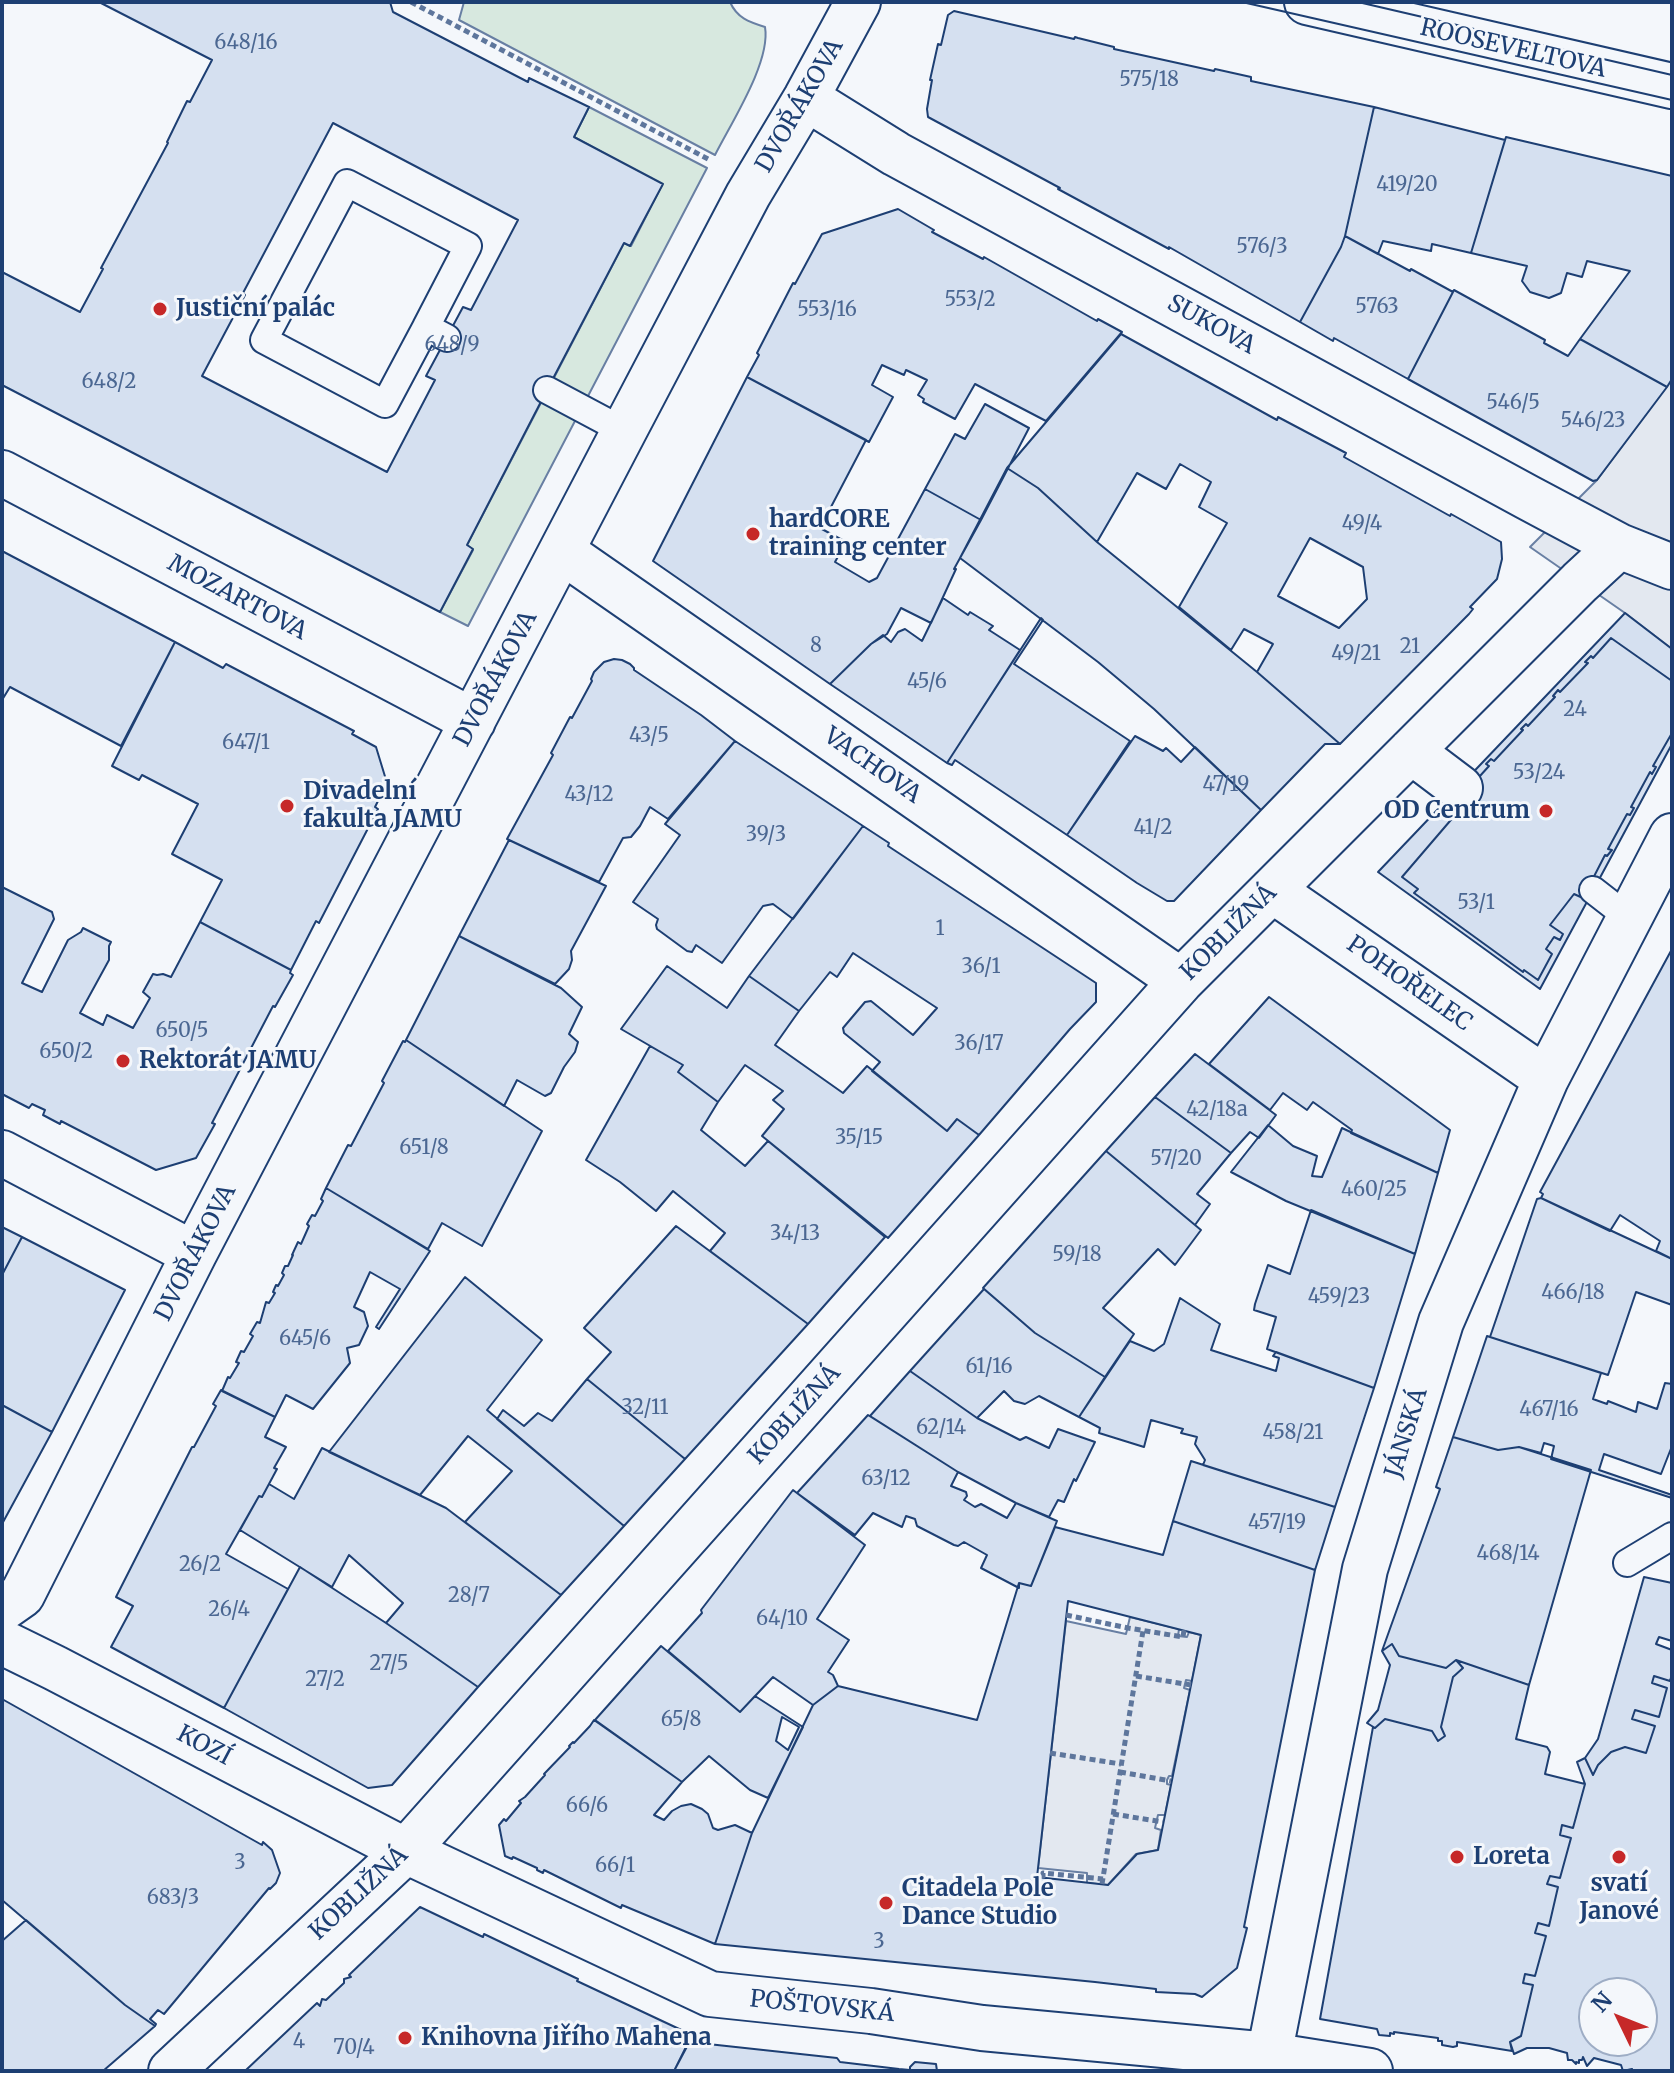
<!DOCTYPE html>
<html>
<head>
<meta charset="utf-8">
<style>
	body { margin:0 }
	#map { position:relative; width:1674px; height:2073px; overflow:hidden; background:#f4f7fb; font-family:Merriweather,serif }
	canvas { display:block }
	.frame { position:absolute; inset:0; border:4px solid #1d3f73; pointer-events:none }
	.north { position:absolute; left:1578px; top:1977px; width:80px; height:80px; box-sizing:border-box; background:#f4f7fb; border:2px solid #9eadc5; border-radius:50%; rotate:313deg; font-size:22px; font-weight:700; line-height:32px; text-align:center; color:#1d3f73 }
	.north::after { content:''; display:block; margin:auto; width:28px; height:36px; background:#c62828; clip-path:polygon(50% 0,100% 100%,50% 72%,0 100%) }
</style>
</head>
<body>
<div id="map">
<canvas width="1674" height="2073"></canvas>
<div class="frame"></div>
<div class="north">N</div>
</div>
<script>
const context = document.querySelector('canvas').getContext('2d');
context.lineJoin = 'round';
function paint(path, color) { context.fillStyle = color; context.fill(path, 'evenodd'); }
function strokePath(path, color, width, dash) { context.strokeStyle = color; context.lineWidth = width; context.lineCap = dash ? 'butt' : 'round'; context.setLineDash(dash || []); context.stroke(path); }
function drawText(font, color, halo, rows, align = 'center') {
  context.font = font + ' Merriweather,serif'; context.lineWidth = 6; context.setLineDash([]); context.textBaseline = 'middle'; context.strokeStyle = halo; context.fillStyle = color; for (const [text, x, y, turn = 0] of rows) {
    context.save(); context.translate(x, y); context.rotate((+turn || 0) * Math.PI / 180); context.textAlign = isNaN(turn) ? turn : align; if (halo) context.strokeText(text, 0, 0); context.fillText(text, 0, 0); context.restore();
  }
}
const green = new Path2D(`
	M464,2H730C737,18 749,22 765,27C771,62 731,123 715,155L459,20Z
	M589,107L707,168L468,626L440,612L473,550L467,545L624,243L631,246L662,185L574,137Z`);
paint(green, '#d7e8df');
strokePath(green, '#687fa3', 2);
const parking = new Path2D(`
	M1672,379V649L1625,613L1530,547L1597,480Z
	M1130,1617L1179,1629L1178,1636L1187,1637L1189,1632L1201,1635L1192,1681L1186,1680L1184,1688L1190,1690L1172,1776H1169L1167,1780V1784L1171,1785L1165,1815H1158L1155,1828L1161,1830L1158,1850L1136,1854L1108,1885L1087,1883V1873L1038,1868L1066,1621L1126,1634Z`);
paint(parking, '#e3e8f0');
strokePath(parking, '#687fa3', 2);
const building = new Path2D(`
	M99,2H390L393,12L528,82L529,78L589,107L574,137L663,184L630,246L624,243L547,390L467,545L473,549L440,612L2,385V272L80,312L103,269L101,268L168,143L167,142L187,101L190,102L212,60ZM333,123L518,220L471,310L463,307L426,376L435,380L387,472L202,376L245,295L243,293Z
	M954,11L1074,39L1075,37L1078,38L1114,47V49L1214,71L1215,69L1251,77V81L1374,107L1345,236L1341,247L1300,322L1169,247V249L1058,189L1060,188L928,117L927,109L932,80H930L938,44L941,45L948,15Z
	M1374,107L1505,140L1471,253L1432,244L1431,251L1383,241L1378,254L1345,236Z
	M1506,137L1672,176V379L1667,387L1580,339L1630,271L1587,261L1582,277L1567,273L1561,293L1549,298L1530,292L1522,281L1527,266L1471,253Z
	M898,209L934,230L932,232L983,259L984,257L1097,321L1098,319L1122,332L1046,421L975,384L955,419L923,402L924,399L918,395L927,380L906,370L904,375L882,365L872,385L893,397L869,442L747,377L759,355L757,353L793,283L795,284L822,234Z
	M1345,236L1410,271L1411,269L1453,292L1408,379L1334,338L1333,341L1300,322L1341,247Z
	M1454,290L1545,340L1544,343L1568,356L1580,339L1667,387L1597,480L1593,481L1408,379Z
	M1121,334L1277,420L1278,417L1346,453L1344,457L1450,516L1451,514L1501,542L1502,559L1497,579L1470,607L1473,609L1469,614L1340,744L1257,672L1273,644L1244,629L1231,650L1179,607L1227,523L1199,507L1211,482L1180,464L1166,489L1137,473L1097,542L1038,488L1007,468ZM1310,538L1363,567L1367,599L1339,628L1278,596Z
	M747,377L866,440L820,528L846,542L835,562L869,582L877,578L925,489L981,520L954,569H956L931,623L901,608L887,634L871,644L830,684L653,561Z
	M985,404L1029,428L981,520L925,489L955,434L965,439Z
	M1007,468L1038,488L1097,542L1257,672L1340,744H1325L1261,810L1154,709L1098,662L960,558Z
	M2,551L175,642L121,746L10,687L2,700Z
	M943,598L968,615L970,612L993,626L989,630L1020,650L947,763L830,684L871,644L883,635L891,642L898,632L905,629L922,641Z
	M1625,613L1672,649V681L1611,638L1593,658L1591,656L1585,662L1588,663L1560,692L1558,690L1553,696L1555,697L1528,726L1526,724L1521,729L1523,730L1494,761L1491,759L1486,764L1489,766L1461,797L1462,807L1402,877L1418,889L1414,893L1523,972L1524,970L1538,980L1552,954L1546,949L1554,937L1560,940L1563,934L1550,925L1574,894L1585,899L1586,892L1605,855L1607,856L1612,850L1608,849L1627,814L1630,815L1634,808L1631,807L1650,772L1652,774L1656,767L1653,766L1672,733V744L1540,989L1378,872Z
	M1041,618L1043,620L1014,664L1130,741L1067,835L955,760L952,765L947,763Z
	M1611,638L1672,681V733L1653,766L1656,767L1652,774L1650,772L1631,807L1634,808L1630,815L1627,814L1608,849L1612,850L1607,856L1605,855L1586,892L1585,899L1574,894L1550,925L1563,934L1560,940L1554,937L1546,949L1552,954L1538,980L1524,970L1523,972L1414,893L1418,889L1402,877L1462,807L1461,797L1489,766L1486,764L1491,759L1494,761L1523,730L1521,729L1526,724L1528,726L1555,697L1553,696L1558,690L1560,692L1588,663L1585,662L1591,656L1593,658Z
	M175,642L223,668L226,664L354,731L352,734L376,747L387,783L375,807L378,809L319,923L316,921L291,970L200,922L222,880L172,854L198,804L142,775L139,780L112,766Z
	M614,659L622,660L630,664L634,668V670L701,715L735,741L668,819L650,807L640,826L631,837L623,838L599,882L507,839L553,755L551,753L570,717L572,718L592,681L591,679L594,672L604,662Z
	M1135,736L1163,751L1166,748L1181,762L1195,747L1261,810L1174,901H1167L1137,883L1067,835Z
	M735,741L863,826L793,919L773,904L763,906L722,963L696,945L692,952L687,951L657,929L656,925L658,919L633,902L680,835L665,824Z
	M863,826L889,843L888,846L1096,983V1002L1070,1029L979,1135L957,1119L947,1131L872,1071L880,1062L844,1033L843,1028L865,1002L871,1001L913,1035L937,1008L853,953L837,977L830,972L799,1011L749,976Z
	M509,840L606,886L571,951L572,960L569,969L555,984L459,936Z
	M2,887L52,912L54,919L22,983L42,992L68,940L81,932L83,928L111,942L109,946V960L80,1013L103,1025L107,1015L133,1028L150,998L143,992L153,974L157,975L163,974L171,977L200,922L291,970L290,973L293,975L275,1007L273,1006L212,1123L215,1124L196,1158L156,1170L61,1121L60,1124L43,1115L45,1110L32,1104L29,1108L2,1094Z
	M459,936L561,988L582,1007L569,1034L578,1042L575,1052L564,1067L551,1093L545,1096L517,1080L504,1106L406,1040Z
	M1672,949V1259L1656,1251L1660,1241L1620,1215L1610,1231L1541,1198L1543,1194L1540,1192Z
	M667,966L727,1008L749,976L799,1011L775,1045L843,1093L867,1066L947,1131L957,1119L979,1135L888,1238L762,1136L784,1109L773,1100L783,1091L745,1065L718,1102L678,1072L683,1065L621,1029Z
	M1269,997L1450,1130L1438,1173L1351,1133L1352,1130L1313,1102L1307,1110L1283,1093L1270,1110L1209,1064Z
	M406,1040L542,1131L482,1246L442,1223L428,1249L326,1188L348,1145L351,1146L384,1083L382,1081L403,1041L405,1042Z
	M650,1046L683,1065L678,1072L718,1102L701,1130L745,1166L768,1141L885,1237L808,1324L710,1251L725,1233L673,1191L656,1211L620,1182L586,1160Z
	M1195,1054L1276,1115L1259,1138L1250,1132L1231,1153L1155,1097Z
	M1155,1097L1231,1153L1197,1194L1210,1204L1195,1225L1106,1151Z
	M1268,1125L1293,1146L1317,1156L1312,1176L1322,1177L1342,1128L1438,1173L1415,1254L1286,1201L1231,1172Z
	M1106,1151L1201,1230L1175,1265L1158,1249L1103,1308L1134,1334L1105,1377L1035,1333L983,1288Z
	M326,1188L430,1251L379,1329L376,1327L400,1289L370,1272L354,1307L364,1312L368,1326L359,1345L347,1348L350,1363L313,1409L286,1395L275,1417L222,1391L228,1377L230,1378L239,1363L236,1362L241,1351L244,1352L253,1336L250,1334L257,1322L260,1323L266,1302L269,1303L275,1293L273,1292L276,1285L278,1286L284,1275L282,1273L285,1266H288L293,1255H292L298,1242L301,1244L309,1226L307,1224L312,1215L315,1216L323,1201L321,1199Z
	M1541,1198L1672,1259V1305L1636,1292L1608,1375L1490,1337L1537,1199Z
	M1311,1210L1415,1254L1374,1388L1267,1349L1276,1317L1254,1310L1255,1304L1268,1265L1290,1274Z
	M676,1226L808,1324L685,1459L587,1379L611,1352L584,1328Z
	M2,1227L22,1237L2,1275Z
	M22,1237L125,1290L52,1432L2,1405V1275Z
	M465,1277L542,1340L487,1410L624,1526L561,1595L465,1522L512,1471L468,1436L420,1495L329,1452Z
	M984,1289L1035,1333L1105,1377L1079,1417L1039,1396L1025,1404L1014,1401L1004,1391L977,1418L910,1371Z
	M1180,1298L1220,1324L1211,1350L1276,1371L1279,1358L1273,1356L1276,1352L1374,1388L1335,1507L1203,1465L1205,1460L1195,1444L1197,1437L1181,1433L1183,1429L1151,1420L1144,1447L1099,1433L1100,1428L1079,1417L1130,1341L1154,1351L1164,1344Z
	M1487,1336L1601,1373L1593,1399L1607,1404L1608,1401L1636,1412L1638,1402L1657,1409L1665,1383L1672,1384V1446L1661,1474L1604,1454L1599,1470L1672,1495V1498L1551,1459L1554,1446L1544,1443L1541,1453L1519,1447L1498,1450L1453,1437Z
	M910,1371L977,1418L1020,1440L1026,1437L1049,1448L1058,1429L1095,1442L1076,1481L1074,1479L1064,1502L1058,1500L1049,1517L1016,1503L958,1472L870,1416Z
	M587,1379L685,1459L624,1526L497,1419L503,1410L524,1426L538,1413L552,1421Z
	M221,1390L275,1417L265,1437L286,1447L274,1468L277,1469L262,1497L259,1496L226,1554L288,1589L224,1708L111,1647L133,1606L116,1597L192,1447H194L216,1406L213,1404Z
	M2,1405L52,1432L2,1524Z
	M868,1415L958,1472L951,1486L966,1492L967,1496L964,1500L975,1507L981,1504L1007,1518L1016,1503L1057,1521L1031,1586L1019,1583V1588L981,1568L987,1555L964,1542L958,1546L954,1545L917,1526L915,1519L906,1516L902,1527L873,1513L855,1535L797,1493Z
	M1453,1437L1498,1450L1519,1447L1591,1470L1529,1685L1456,1660L1446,1668L1399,1656L1392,1644L1382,1651L1440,1489L1436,1487Z
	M322,1448L446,1508L561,1595L478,1687L386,1623L403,1603L349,1555L332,1587L240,1530L259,1496L262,1497L269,1484L294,1499Z
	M1191,1461L1335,1507L1315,1570L1173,1521Z
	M793,1490L865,1545L817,1619L849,1640L828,1672L833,1675L838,1686L813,1705L773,1677L740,1712L668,1651L702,1613L701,1610Z
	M1173,1521L1315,1570L1244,1927L1247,1928L1237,1968L1202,1997L1195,1994L1156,1992V1989L1095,1982L715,1944L752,1833L813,1705L838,1686L977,1720L1019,1583L1031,1586L1055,1527L1163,1555ZM1068,1601L1201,1635L1158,1850L1137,1854L1108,1885L1037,1877Z
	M300,1567L386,1623L478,1687L392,1785L368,1788L224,1708Z
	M1644,1577L1672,1583V1641L1659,1637L1656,1644L1672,1650V1674L1670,1681L1654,1676L1652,1683L1667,1688L1659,1717L1635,1710L1632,1719L1655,1726L1646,1753L1625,1747L1611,1752L1598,1765L1593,1775L1585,1758L1598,1739Z
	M1392,1644L1399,1656L1446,1668L1456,1660L1463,1668L1453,1677L1441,1727L1445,1736L1438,1741L1432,1731L1385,1719L1375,1728L1367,1723L1378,1710L1390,1665L1382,1651Z
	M661,1646L740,1712L755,1696L803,1727L768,1798L750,1790L709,1756L682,1782L595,1720ZM782,1717L799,1727L788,1750L776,1741Z
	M1456,1660L1529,1685L1516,1739L1547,1747L1550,1752L1545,1774L1585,1784L1573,1828L1562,1825L1560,1835L1571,1838L1560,1878L1550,1876L1547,1884L1558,1887L1549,1926L1538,1923L1535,1933L1546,1936L1535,1976L1525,1974L1523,1983L1533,1985L1521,2036L1510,2042L1512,2051L1457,2042V2046L1453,2047L1442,2045V2041H1438V2038L1394,2032V2034L1390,2033V2036L1379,2035L1377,2029L1320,2019L1373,1727L1375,1728L1385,1719L1432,1731L1438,1741L1445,1736L1441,1727L1453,1677L1463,1668Z
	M1672,1674V2071H1631L1632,2069L1623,2071L1621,2065L1594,2058L1587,2066L1583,2057L1582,2060H1579V2063L1576,2062V2064L1572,2060H1568L1567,2053L1549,2048H1527L1514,2054L1510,2042L1521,2036L1533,1985L1523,1983L1525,1974L1535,1976L1546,1936L1535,1933L1538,1923L1549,1926L1558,1887L1547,1884L1550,1876L1560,1878L1571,1838L1560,1835L1562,1825L1573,1828L1585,1784L1577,1762L1585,1758L1593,1775L1598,1765L1611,1752L1625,1747L1646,1753L1655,1726L1632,1719L1635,1710L1659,1717L1667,1688L1652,1683L1654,1676L1670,1681ZM1594,1993H1642V2041H1594Z
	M2,1699L262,1845L263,1842L272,1850L280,1873L276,1883L270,1889L269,1888L164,2014L158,2010L150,2019L156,2024L155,2026L125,2005L2,1900Z
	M594,1720L682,1782L654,1815L664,1820L672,1811L681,1806L691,1804L702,1809L708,1814L713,1828L718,1830L735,1825L752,1833L715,1944L622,1905L621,1908L544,1870L543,1873L537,1870V1868L513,1857L512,1859L505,1856L499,1825L504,1819L506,1821L521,1803L519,1801L525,1797L545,1775L544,1774L570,1747L569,1746L573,1742L574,1743L590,1726Z
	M420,1907L483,1937L484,1934L578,1979L577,1981L692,2035L674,2071H247L246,2070L317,2003L320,2006L322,1999L326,2000L344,1983V1979L351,1977L349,1975Z
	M26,1920L125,2005L155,2026L103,2071H2V1941Z
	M691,2039L708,2044L837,2058L840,2062L899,2069L910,2070V2067L915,2062L936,2064L937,2071H674Z`);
paint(building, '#d5e0f0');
strokePath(building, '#1d3f73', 2);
const lane = new Path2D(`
	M426,327L385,404L264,340L347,183L468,246L426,327L447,338
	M547,390L624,431
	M1593,890L1629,918
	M1627,1563L1672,1536`);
const street = new Path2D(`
	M1307,2L1672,86
	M806,98L896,154L1527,497L1619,546L1672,567
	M2,473L473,721
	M563,552L1181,981
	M1411,751L1460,788
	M1272,890L1546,1079
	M2,1153L194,1254
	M2,1609L22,1595L194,1254L624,431L748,195L806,98L858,2
	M2,1642L55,1668L406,1851L710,1994L871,2011L982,2028L1269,2055L1370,2071
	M171,2071L406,1851L1181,981L1580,582L1619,546
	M1266,2071L1365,1569L1441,1322L1546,1079L1672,836`);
strokePath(lane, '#1d3f73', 30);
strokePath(street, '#1d3f73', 48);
strokePath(new Path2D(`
	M411,2L708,159
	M1066,1615L1128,1628L1183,1637L1184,1630
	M1136,1676L1191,1685
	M1050,1753L1121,1764
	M1120,1772L1171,1781
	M1113,1814L1163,1822
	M1043,1878V1873L1103,1879
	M1102,1884L1143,1631`), '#5e769c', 5, [6, 4]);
strokePath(lane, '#f4f7fb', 26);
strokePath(street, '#f4f7fb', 44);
strokePath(new Path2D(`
	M1242,2L1672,100
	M1358,2L1672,75`), '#1d3f73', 2);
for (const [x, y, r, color] of [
	[160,309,8,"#c62828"],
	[753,534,8,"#c62828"],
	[287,806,8,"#c62828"],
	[1546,811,8,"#c62828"],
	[123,1061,8,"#c62828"],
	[1457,1857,8,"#c62828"],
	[1619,1857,8,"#c62828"],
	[886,1903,8,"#c62828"],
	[405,2038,8,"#c62828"]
]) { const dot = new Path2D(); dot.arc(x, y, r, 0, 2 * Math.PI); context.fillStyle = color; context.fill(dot); strokePath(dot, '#f4f7fb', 3); }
drawText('20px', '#4b6792', null, [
	["648/16",246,43],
	["575/18",1149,80],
	["419/20",1407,185],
	["576/3",1262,247],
	["553/2",970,300],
	["5763",1377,307],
	["553/16",827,310],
	["648/9",452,345],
	["648/2",109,382],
	["546/5",1513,403],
	["546/23",1593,421],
	["49/4",1362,524],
	["8",816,646],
	["21",1410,647],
	["49/21",1356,654],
	["45/6",927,682],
	["24",1575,710],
	["43/5",649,736],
	["647/1",246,743],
	["53/24",1539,773],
	["47/19",1226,785],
	["43/12",589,795],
	["41/2",1153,828],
	["39/3",766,835],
	["53/1",1476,903],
	["1",940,929],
	["36/1",981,967],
	["650/5",182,1031],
	["36/17",979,1044],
	["650/2",66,1052],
	["42/18a",1217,1110],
	["35/15",859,1138],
	["651/8",424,1148],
	["57/20",1176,1159],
	["460/25",1374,1190],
	["34/13",795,1234],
	["59/18",1077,1255],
	["466/18",1573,1293],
	["459/23",1339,1297],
	["645/6",305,1339],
	["61/16",989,1367],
	["32/11",645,1408],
	["467/16",1549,1410],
	["62/14",941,1428],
	["458/21",1293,1433],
	["63/12",886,1479],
	["457/19",1277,1523],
	["468/14",1508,1554],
	["26/2",200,1565],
	["28/7",469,1596],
	["26/4",229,1610],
	["64/10",782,1619],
	["27/5",389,1664],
	["27/2",325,1680],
	["65/8",681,1720],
	["66/6",587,1806],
	["3",240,1863],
	["66/1",615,1866],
	["683/3",173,1898],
	["3",879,1942],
	["4",299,2042],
	["70/4",354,2048]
]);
drawText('24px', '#1d3f73', '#f4f7fb', [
	["ROOSEVELTOVA",1513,49,13],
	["DVOŘÁKOVA",800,106,-60],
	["SUKOVA",1211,325,29],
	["MOZARTOVA",237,598,28],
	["DVOŘÁKOVA",496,679,-62],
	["VACHOVA",872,766,35],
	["KOBLIŽNÁ",1229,933,-45],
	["POHOŘELEC",1409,984,35],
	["DVOŘÁKOVA",196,1253,-63],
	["KOBLIŽNÁ",795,1415,-48],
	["JÁNSKÁ",1407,1433,-73],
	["KOZÍ",204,1746,28],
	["KOBLIŽNÁ",359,1894,-43],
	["POŠTOVSKÁ",822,2007,6]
]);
drawText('bold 24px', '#1d3f73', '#f4f7fb', [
	["Justiční palác",176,309],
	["hardCORE",769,520],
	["training center",769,548],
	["Divadelní",303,792],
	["fakulta JAMU",303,820],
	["OD Centrum",1530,811,"right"],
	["Rektorát JAMU",139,1061],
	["Loreta",1473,1857],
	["svatí",1619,1884,"center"],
	["Janové",1619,1912,"center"],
	["Citadela Pole",902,1889],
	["Dance Studio",902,1917],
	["Knihovna Jiřího Mahena",421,2038]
], 'left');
</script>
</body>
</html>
